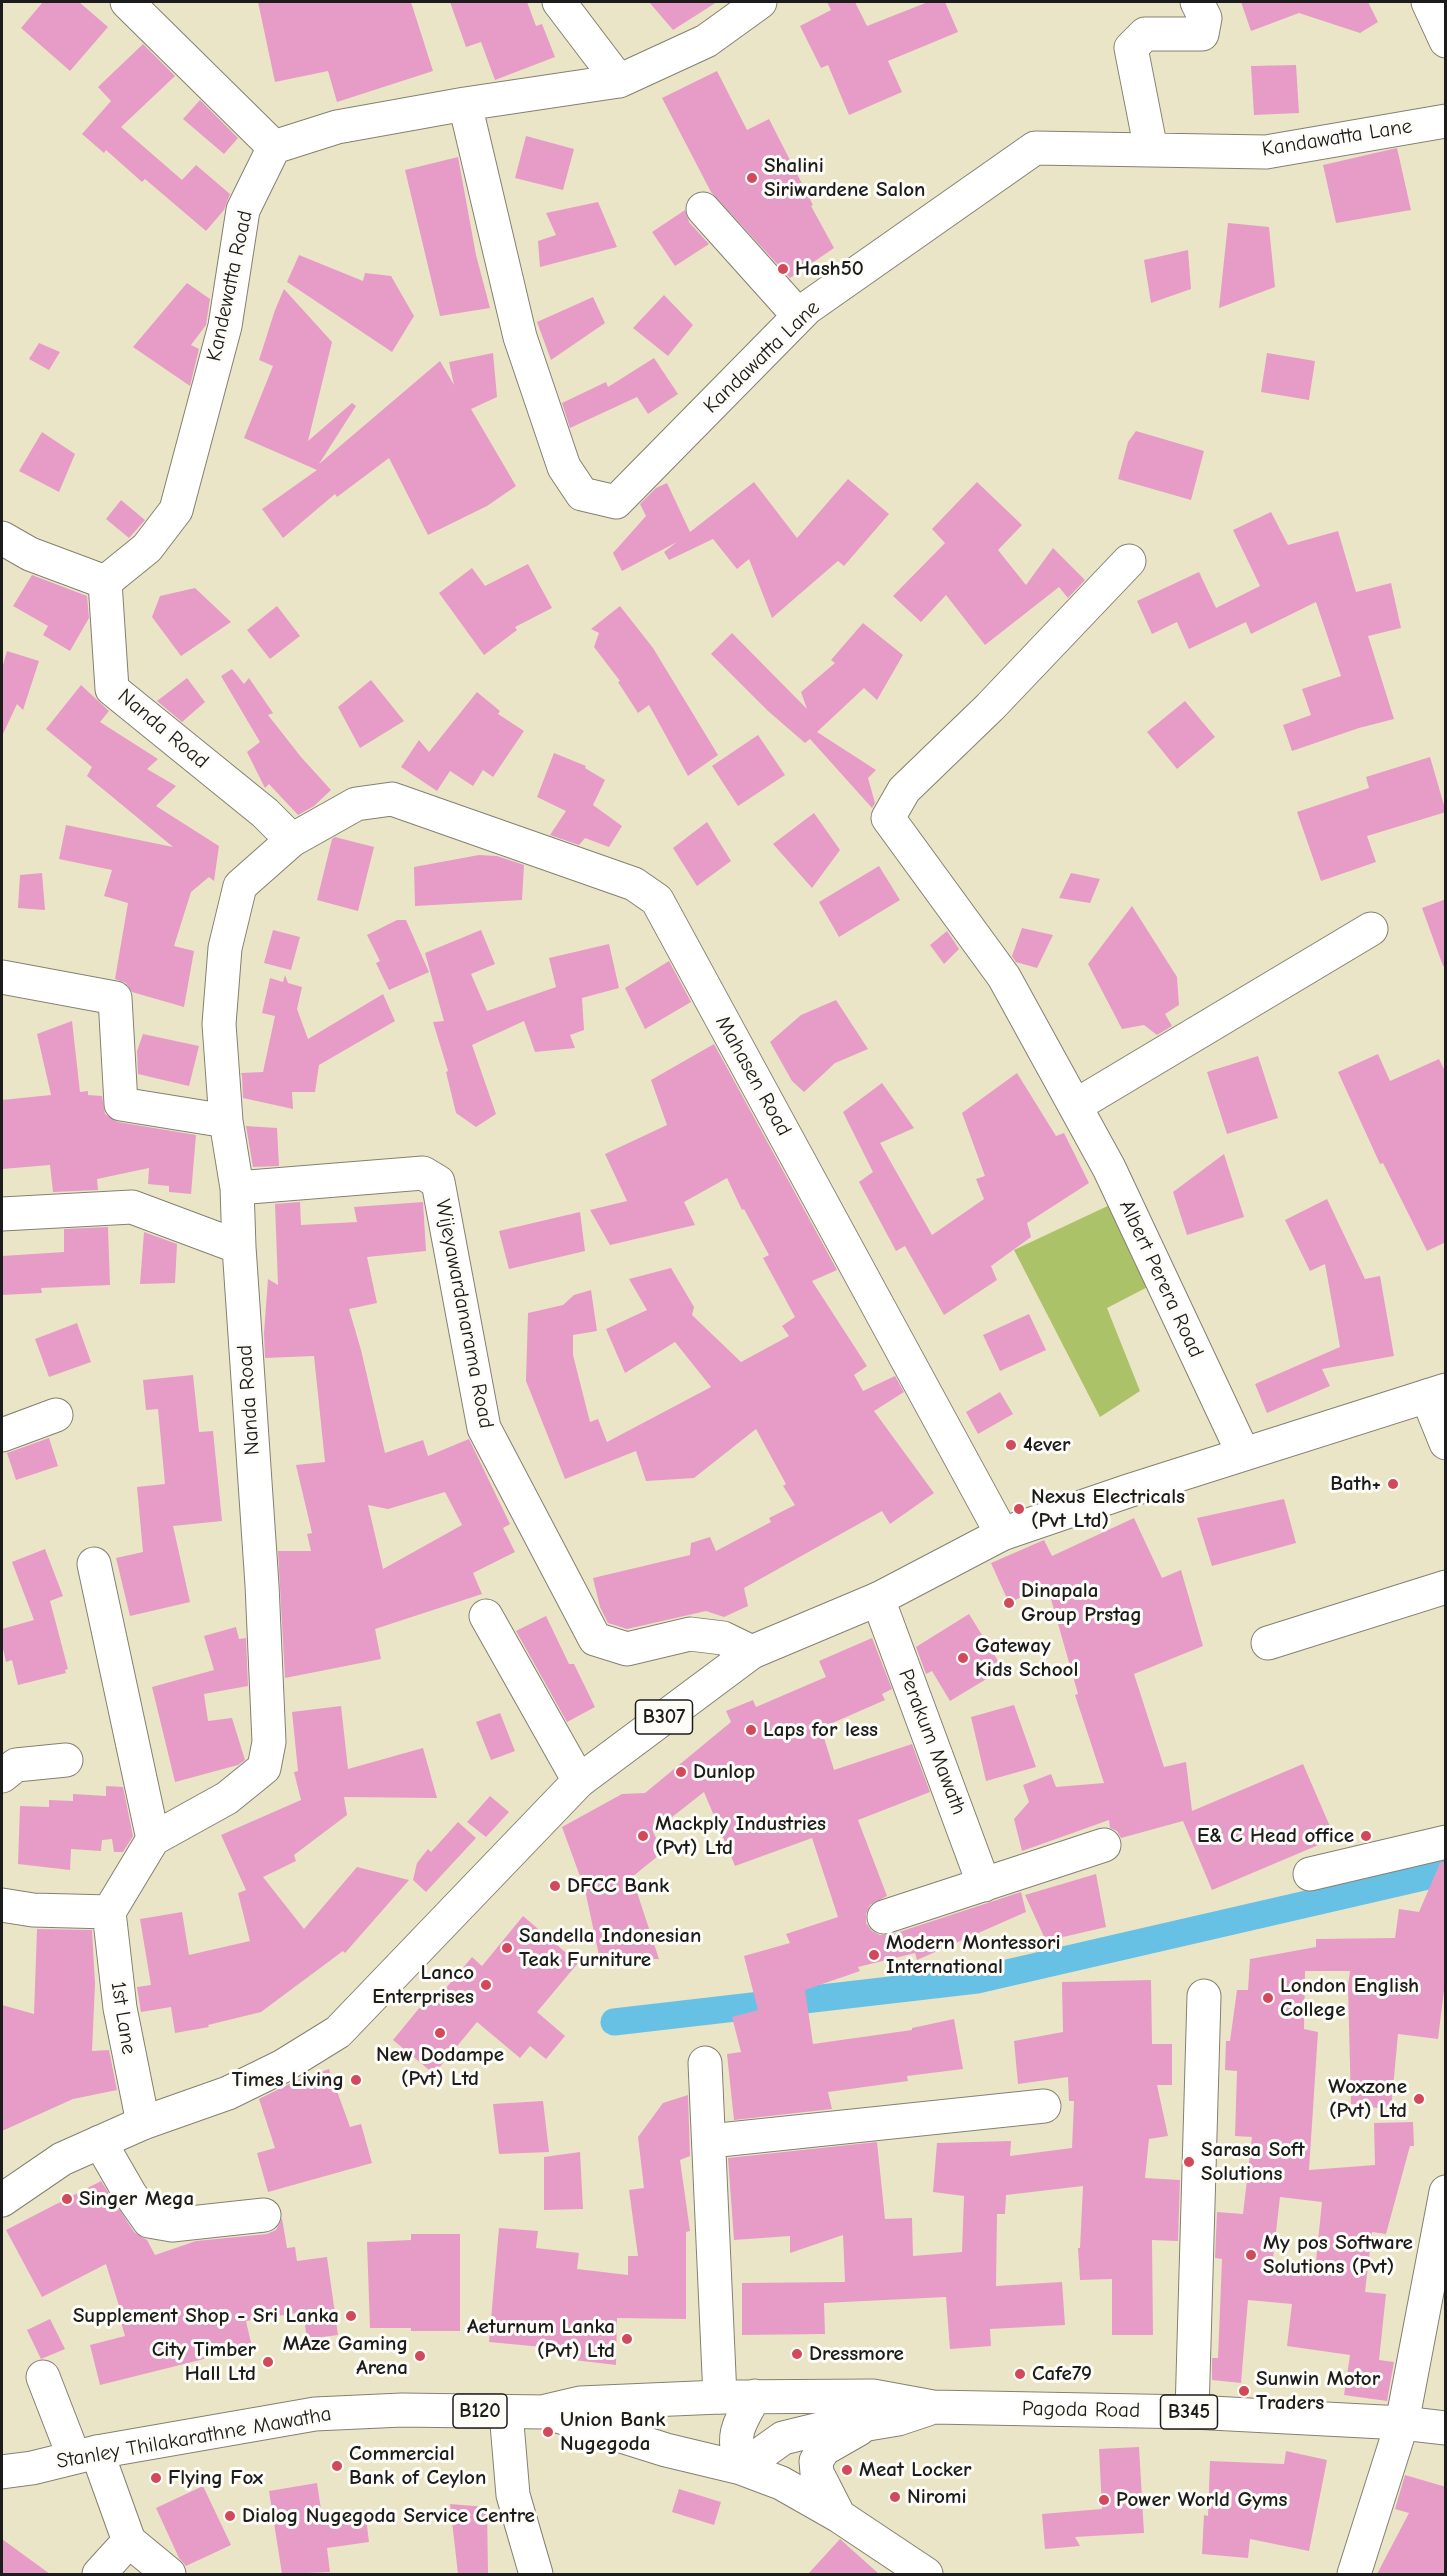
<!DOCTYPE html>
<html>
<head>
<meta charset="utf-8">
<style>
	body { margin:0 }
	#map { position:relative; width:1447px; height:2576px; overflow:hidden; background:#ebe5c7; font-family:"Comic Neue",sans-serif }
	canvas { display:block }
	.frame { position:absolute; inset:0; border:3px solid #1c1c1c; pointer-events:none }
</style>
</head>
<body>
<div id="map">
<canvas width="1447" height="2576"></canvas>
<div class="frame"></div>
</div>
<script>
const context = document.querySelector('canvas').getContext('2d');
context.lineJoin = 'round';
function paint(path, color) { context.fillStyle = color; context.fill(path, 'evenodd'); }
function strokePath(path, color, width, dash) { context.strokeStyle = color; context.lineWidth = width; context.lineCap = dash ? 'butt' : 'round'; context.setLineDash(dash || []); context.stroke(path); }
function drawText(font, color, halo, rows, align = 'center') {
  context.font = font + ' "Comic Neue",sans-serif'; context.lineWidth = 6; context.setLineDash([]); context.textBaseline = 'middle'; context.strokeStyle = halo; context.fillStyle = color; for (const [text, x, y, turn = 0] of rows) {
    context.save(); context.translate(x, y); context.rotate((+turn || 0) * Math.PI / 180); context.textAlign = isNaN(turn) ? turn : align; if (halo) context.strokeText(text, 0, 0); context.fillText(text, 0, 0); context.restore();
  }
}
paint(new Path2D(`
	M1114,1203L1163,1279L1107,1308L1140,1391L1100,1417L1014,1250Z`), '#abc268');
strokePath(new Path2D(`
	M614,2022L977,1980L1446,1872`), '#67c1e5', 27);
paint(new Path2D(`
	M43,2H79L108,27L70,71L21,28Z
	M258,2H411L433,71L337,102L328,71L275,82Z
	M450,2H527L536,26L542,24L555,57L495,80L481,42L466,47Z
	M649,2H717L673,30Z
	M827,2H855L867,26L928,2H945L958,32L888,61L902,92L849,115L828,65L821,68L800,26L831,10Z
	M1241,2H1368L1378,22L1360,33L1299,13L1251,31Z
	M143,44L175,76L121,127L182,180L196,165L230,194L224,210L206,231L145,179L142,182L106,150L104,153L82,134L111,101L98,87Z
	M1296,65L1299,113L1254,115L1251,66Z
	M717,71L747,130L769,119L813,205L811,206L834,248L790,278L711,192L662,98Z
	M200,100L238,138L224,154L183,119Z
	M526,136L574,149L563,190L515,178Z
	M1397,148L1411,210L1336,223L1323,165Z
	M458,157L476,255L490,308L440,316L405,170Z
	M598,202L617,247L540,267L538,241L556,235L546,213Z
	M685,210L689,222L709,244L675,266L652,232Z
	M1228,223L1269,227L1275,287L1219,308Z
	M1188,250L1191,289L1151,303L1144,260Z
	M299,255L363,281L365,273L391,276L414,316L392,352L287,282Z
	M187,283L210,299L206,325L191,345L199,349L190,386L133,347Z
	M284,289L332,342L308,441L352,403L356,406L319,464L440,361L454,385L449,362L493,353L497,397L471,409L516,486L487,506L428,535L389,458L337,497L335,494L283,538L262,509L317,470L244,438L273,366L259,360L275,310Z
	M664,295L693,325L668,356L633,328Z
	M593,297L605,323L551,360L537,322Z
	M39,343L60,352L49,370L29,359Z
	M1267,353L1315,361L1309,400L1261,392Z
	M654,358L678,394L648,414L637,397L570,428L562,403L606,382L608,387Z
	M1136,431L1204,451L1191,500L1118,479L1128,442Z
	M42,432L75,454L59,492L19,471Z
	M848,479L889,514L844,566L838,561L772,618L749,559L737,569L713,539L669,560L664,552L677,542L622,571L613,553L646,516L640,504L656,488L667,483L690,532L754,482L797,538Z
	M977,482L1022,525L998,550L1026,585L1053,548L1085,580L1068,598L1059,587L985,645L946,595L921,622L893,596L945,543L932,529Z
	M121,500L145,520L129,538L106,519Z
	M1271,512L1288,545L1338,531L1356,592L1391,583L1401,628L1368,636L1394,719L1359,728L1292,751L1283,725L1311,715L1302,689L1341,676L1316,602L1251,634L1246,622L1189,649L1177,622L1152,634L1137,601L1199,572L1216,608L1260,586L1233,530Z
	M528,564L552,608L515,627L517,630L484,655L439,593L472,568L485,586Z
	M32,575L87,596L89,618L70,651L43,635L48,626L13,606Z
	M195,588L231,622L181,656L152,617L160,596Z
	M277,606L300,636L270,659L247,630Z
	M620,606L653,648L718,755L688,776L649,705L638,713L618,682L620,681L594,647L599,633L591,629Z
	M863,623L903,655L877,700L864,688L817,732L876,770L868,778L875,803L872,808L810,739L805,743L768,711L711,654L732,633L807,709L801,692L835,663L831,660Z
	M7,651L39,661L23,710L17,704L2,736V668Z
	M232,669L244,684L249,678L273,713L268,715L301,757L331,790L314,806L298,815L269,784L265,788L247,752L260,742L221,676Z
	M187,678L205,702L182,722L157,701Z
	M371,680L404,721L360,748L338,707Z
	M81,685L109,711L100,722L158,759L147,769L176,786L156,806L219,846L214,881L209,877L191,892L174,946L194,951L184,1007L132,992L126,983L115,979L128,903L104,896L112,870L59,859L66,825L173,847L87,776L92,767L46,729Z
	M477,692L500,711L498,714L524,731L493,777L483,770L473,786L450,771L437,791L401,767L419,740L429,752Z
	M1185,701L1215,737L1177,769L1147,732Z
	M758,735L785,775L738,806L712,766Z
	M554,753L586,766L585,768L605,780L593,805L622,826L609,847L585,838L579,845L550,835L566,811L537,797Z
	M1430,757L1446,812L1367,836L1376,862L1321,881L1297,812L1369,788L1366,777Z
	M814,813L840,850L812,888L773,844Z
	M707,822L731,861L697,886L673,848Z
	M335,837L374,847L358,911L317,900L332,839Z
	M479,855L497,856L524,865L522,900L415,906L414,867Z
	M879,866L900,900L839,937L819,902Z
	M42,873L45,910L18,908L20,875Z
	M1071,873L1100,879L1090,903L1059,898Z
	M1446,899V966H1443L1422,908Z
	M1132,906L1177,977L1179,1005L1165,1014L1172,1026L1157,1035L1144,1025L1122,1029L1088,964Z
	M397,920H406L429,972L389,990L376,963L380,961L367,935Z
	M1022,928L1053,935L1037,968L1016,962L1012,956Z
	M273,930L300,937L291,970L264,963Z
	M481,930L495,964L471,974L487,1011L556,987L549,958L609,944L619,988L582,998L584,1030L570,1035L575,1048L535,1052L524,1021L472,1045L496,1114L476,1127L456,1113L446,1072L448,1071L433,1022L444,1021L425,953Z
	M947,931L959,949L944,964L930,945Z
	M669,961L691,1002L645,1029L625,988Z
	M285,975L288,983L302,987L297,1009L308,1039L383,994L395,1021L319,1065L315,1092H292L293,1109L243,1098L242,1076L241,1073L263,1072L275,1016L262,1013L270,978L283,982Z
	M836,1000L868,1049L835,1063L804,1092L792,1081L770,1042L801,1015Z
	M72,1021L80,1092L88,1091V1095L102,1096L105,1114L118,1122L196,1135L191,1194L169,1192V1186L148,1184L149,1168L97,1179L98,1190L53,1192L50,1165L2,1169V1100L51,1095L37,1034Z
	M143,1034L199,1046L189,1086L138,1074L137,1051Z
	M714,1044L837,1270L812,1281L867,1366L854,1375L863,1391L895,1376L904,1392L874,1411L934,1493L890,1524L882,1511L744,1588L748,1606L724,1617L706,1611L627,1629L608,1623L600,1607L593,1578L690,1555L691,1543L710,1537L716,1551L771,1522L769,1518L795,1505L783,1486L786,1484L756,1429L694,1478L646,1481L636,1451L565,1479L526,1381L528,1313L563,1305L574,1295L591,1290L597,1331L573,1335V1355L590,1422L598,1419L607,1442L711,1387L675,1342L625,1373L606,1329L647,1310L629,1279L671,1268L694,1307L692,1315L741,1362L789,1336L782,1326L795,1317L763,1258L769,1255L744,1209L742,1210L727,1178L684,1202L695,1225L610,1245L590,1210L627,1201L605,1154L667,1125L651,1080Z
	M1378,1054L1390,1081L1439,1059L1446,1073V1242L1427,1251L1383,1163L1380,1164L1338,1072Z
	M1258,1056L1278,1118L1227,1134L1207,1072Z
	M1017,1073L1056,1136L1064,1133L1089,1183L1027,1223L1031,1237L991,1266L997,1280L944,1315L905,1246L896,1251L859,1182L873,1172L843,1112L882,1083L914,1128L880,1143L932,1235L984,1199L976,1179L985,1176L962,1113Z
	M246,1126L277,1128L279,1166L253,1167Z
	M1224,1154L1244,1217L1187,1235L1173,1192Z
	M1327,1199L1365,1279L1380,1276L1394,1356L1322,1369L1330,1386L1267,1413L1255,1384L1340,1347L1325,1264L1310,1271L1285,1220Z
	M300,1202L301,1225L357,1222L354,1207L423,1202L426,1251L367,1257L377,1303L349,1309L361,1350L385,1453L423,1440L428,1456L469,1439L510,1524L503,1528L515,1552L473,1573L482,1594L375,1629L381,1659L285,1678L278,1551H311L307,1534L312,1533L296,1465L325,1462L314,1356L265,1358L264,1333L268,1279L278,1285L275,1204ZM445,1492L462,1525L383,1569L368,1505L388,1509Z
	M580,1212L585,1251L509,1269L499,1231Z
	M108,1227L110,1285L41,1288L42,1293L2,1295V1256L64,1252V1229Z
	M144,1232L177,1244L175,1283L140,1284Z
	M1029,1314L1046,1350L1000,1371L983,1335Z
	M77,1323L91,1362L49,1377L35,1339Z
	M193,1375L199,1432L213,1431L222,1521L173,1526L190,1602L130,1616L116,1558L143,1552L137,1487L165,1484L158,1409L146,1410L143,1380Z
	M1000,1392L1013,1414L978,1434L966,1412Z
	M49,1438L58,1466L16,1480L7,1453Z
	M1284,1499L1296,1543L1212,1566L1197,1518Z
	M1134,1518L1162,1578L1181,1570L1203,1646L1134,1674L1164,1767L1186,1762L1192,1811L1303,1764L1335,1838L1212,1890L1183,1821L1121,1838L1117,1831L1110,1828L1109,1820L1022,1851L1014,1819L1029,1802L1023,1785L1051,1774L1056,1787L1104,1783L1075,1695L1078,1694L1047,1585L1009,1603L991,1563L1044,1540L1052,1556Z
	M45,1549L63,1596L50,1601L68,1669L65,1670L66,1673L18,1685L12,1660L6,1662L2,1644V1629L34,1620L12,1562Z
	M969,1614L1003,1669L950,1701L932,1671L926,1674L916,1647Z
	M546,1616L569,1664H574L595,1707L567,1722L516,1631Z
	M236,1627L239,1639L246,1638L248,1686L204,1694L208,1721L232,1718L245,1760L238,1765L175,1782L152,1687L214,1670L204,1636Z
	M872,1638L892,1689L882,1694L885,1700L821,1728L834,1770L912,1744L930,1792L858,1820L887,1896L870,1905L866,1914V1923L872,1931L880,1935H890L1021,1892L1026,1912L917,1960L915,1953L858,1967L860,1971L805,1990L813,2044L912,2030V2028L954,2019L963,2069L907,2076L908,2081L828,2092L832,2109L734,2120L727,2054L741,2052L732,2017L758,2010L744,1956L790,1943L786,1934L838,1917L812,1838L735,1866L704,1792L653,1832L663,1852L632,1877L659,1959L600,1960L585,1890L562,1827L622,1794L645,1793L731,1722L726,1711L753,1700L756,1707L826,1677L819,1661Z
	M1014,1705L1036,1767L986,1781L971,1717Z
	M341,1706L348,1769L423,1748L437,1798L344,1797L347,1815L294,1855L296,1861L263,1877L304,1929L357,1867L409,1880L345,1953L343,1951L261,2012L208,2025L209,2027L175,2033L171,2007L141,2012L137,1987L151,1985L140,1919L182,1912L189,1955L250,1941L238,1893L246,1890L221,1835L301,1800L294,1772L298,1771L292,1712Z
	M500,1713L515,1751L491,1760L476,1722Z
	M106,1786L123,1787L133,1836L123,1852H114L112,1839L102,1840L101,1851L71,1849L70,1870L18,1864L20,1806L49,1807V1800L73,1801V1794L106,1796Z
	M490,1796L509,1812L486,1837L467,1822Z
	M458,1822L476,1838L426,1892L413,1880L417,1863L428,1849L431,1852Z
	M1446,1861V1974L1438,2039L1398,2034L1391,2110L1351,2104L1348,1986L1350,1971H1305L1304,2029L1318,2032L1309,2170L1375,2165L1374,2123L1413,2122L1414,2146H1410L1386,2234L1372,2232L1365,2292L1386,2294L1379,2360L1394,2362L1387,2401L1344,2395L1350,2355L1287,2346L1292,2304L1248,2300L1241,2383L1212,2380V2358H1218L1222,2259L1215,2258L1217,2212L1243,2214L1252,2137L1235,2136L1237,2071L1225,2070L1226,2041H1230L1237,1990H1248L1250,1959L1316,1947V1939L1395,1938L1399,1909L1419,1912L1440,1863ZM1280,2197L1322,2202L1315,2271L1272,2267Z
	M1096,1874L1106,1927L1046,1941L1025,1895Z
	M523,1916L578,1963L537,2012L565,2036L546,2059L530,2046L520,2058L477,2022L434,2074L393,2040L430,1995L436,2000L472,1957L482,1966Z
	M37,1929L92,1930L95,1984L92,2051L109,2050L117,2090L73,2099L2,2131V2005L34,2014Z
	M1151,1980L1152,2044H1172V2085H1157L1168,2136L1149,2139L1145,2178L1180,2180L1178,2241L1152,2240L1153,2335H1112V2279L1080,2280L1078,2248H1080L1083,2186L1006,2195L1005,2214H997L996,2286L1062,2282L1065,2325L990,2329L991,2346L950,2349L946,2297L824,2303L825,2334L742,2335V2283L845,2282L843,2235L790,2253V2236L734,2240L728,2158L877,2142L885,2219L912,2218L913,2256L962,2252L964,2196L933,2192L937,2143L1011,2141L1010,2156L1072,2148L1074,2101H1069L1068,2077L1018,2084L1014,2041L1063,2032L1062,1982Z
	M329,2069L350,2127L361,2124L372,2163L268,2192L257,2153L275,2148L259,2099L295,2081Z
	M688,2095L690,2156L680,2160L690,2231L686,2232V2319L617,2318L616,2365L574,2360V2350L489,2342L499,2228L538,2231L536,2248L579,2253L577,2269L628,2275V2256H638L629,2190L644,2188L638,2137L663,2103Z
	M543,2101L549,2152L499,2154L493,2104Z
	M580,2152L583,2209L544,2210V2157Z
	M101,2181L134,2232L147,2240L155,2255L196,2241L267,2234L276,2230L282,2218L287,2248L295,2247L297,2261L327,2257L338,2335L307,2339L303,2312L246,2321L252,2347L100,2385L90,2345L125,2336L120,2319H123L106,2264L42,2297L6,2230Z
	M411,2234H460V2331H411V2328H370L367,2242L411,2240Z
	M50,2319L65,2349L41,2359L27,2330Z
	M1139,2447L1144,2533L1075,2537L1080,2546L1045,2549L1042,2514L1102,2509L1099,2449Z
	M1286,2451L1327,2460L1309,2551L1250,2539L1248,2558L1202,2554L1204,2515L1208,2516L1210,2461L1284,2464Z
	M1405,2475L1446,2487V2574H1377L1409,2513L1395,2509Z
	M317,2483L322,2516L365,2510L369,2542L327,2548L330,2572L282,2574L269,2491Z
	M203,2486L231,2545L186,2566L179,2558L156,2508Z
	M679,2489L721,2502L714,2525L672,2512Z
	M450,2504L487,2507L488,2574H458Z
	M2,2539L50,2574H2Z
	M840,2539L879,2574H808Z`), '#e69cc7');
const minor = new Path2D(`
	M127,2L274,147
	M559,2L619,81
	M1428,2L1446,41
	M465,104L520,337L564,467L582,494L616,502L807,308L1035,148L1266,152L1446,121
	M1151,150L1131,48L1145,34H1202L1205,18L1197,2
	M703,209L799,316
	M2,538L30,554L105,582L147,548L176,510L225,326L243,210L274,147L337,127L465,104L619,81L706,41L760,2
	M1129,561L990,707L904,790L888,818L1004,977L1109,1168L1243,1453
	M105,582L112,689L265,813L292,840
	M2,977L115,998L121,1104L226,1121
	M1075,1106L1371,929
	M237,1188L423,1173L438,1182L484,1428L595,1639L627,1649L690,1634L723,1638L752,1652
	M2,1214L132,1207L239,1247
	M1427,1396L1446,1443
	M2,1435L56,1415
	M94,1564L153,1839
	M878,1599L984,1885
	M486,1616L579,1781
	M1268,1643L1446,1587
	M2,1776L16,1765L66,1760
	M1310,1874L1446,1842
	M2,1905L33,1910L109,1912
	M109,1912L153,1839L227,1798L264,1768L269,1742L262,1585L239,1247L237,1188L226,1121L219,1024L225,948L240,886L292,840L356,804L392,799L634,884L657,900L1002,1534
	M109,1912L120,2008L143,2123
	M884,1917L1104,1845
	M705,2063L720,2397
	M710,2141L1044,2106
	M100,2142L130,2194L149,2221L172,2225L264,2215
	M43,2377L74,2457
	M506,2412L513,2495L536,2574
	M1192,2412L1204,1996
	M97,2452L129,2541L99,2574
	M129,2541L169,2574
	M1354,2574L1402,2423L1446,2192`);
const major = new Path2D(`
	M2,2200L62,2159L143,2123L228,2093L283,2066L338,2032L579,1781L752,1652L878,1599L1002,1534L1128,1491L1446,1390
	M755,2396C738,2425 731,2434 741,2468L783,2438L828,2427L868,2424L898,2419L928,2409
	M546,2411L580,2403L720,2397L873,2396L933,2407L1192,2412L1402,2423L1446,2428
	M2,2472L32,2468L97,2452L315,2414L402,2410L545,2412L666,2450L741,2468L781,2483L839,2516L926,2574
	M839,2516L817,2473L816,2461L824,2449L859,2429`);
strokePath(minor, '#848072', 35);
strokePath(major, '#848072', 35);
strokePath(minor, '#fff', 33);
strokePath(major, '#fff', 33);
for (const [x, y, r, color] of [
	[752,178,6,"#d1495b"],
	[783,269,6,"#d1495b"],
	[1011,1445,6,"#d1495b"],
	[1393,1484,6,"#d1495b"],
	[1019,1509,6,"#d1495b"],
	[1009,1603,6,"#d1495b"],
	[963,1658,6,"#d1495b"],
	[751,1730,6,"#d1495b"],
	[681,1772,6,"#d1495b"],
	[643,1836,6,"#d1495b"],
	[1366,1836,6,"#d1495b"],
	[555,1886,6,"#d1495b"],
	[507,1948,6,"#d1495b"],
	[874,1955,6,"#d1495b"],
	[486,1985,6,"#d1495b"],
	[1268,1998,6,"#d1495b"],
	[440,2033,6,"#d1495b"],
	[356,2080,6,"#d1495b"],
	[1419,2099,6,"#d1495b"],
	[1189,2162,6,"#d1495b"],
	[67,2199,6,"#d1495b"],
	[1251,2255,6,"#d1495b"],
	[351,2316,6,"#d1495b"],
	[627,2339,6,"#d1495b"],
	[797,2354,6,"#d1495b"],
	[420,2356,6,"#d1495b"],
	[268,2362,6,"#d1495b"],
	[1020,2374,6,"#d1495b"],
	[1244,2391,6,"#d1495b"],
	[548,2432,6,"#d1495b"],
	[337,2466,6,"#d1495b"],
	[847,2470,6,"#d1495b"],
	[156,2478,6,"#d1495b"],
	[895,2497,6,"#d1495b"],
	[1104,2500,6,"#d1495b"],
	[230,2516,6,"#d1495b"]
]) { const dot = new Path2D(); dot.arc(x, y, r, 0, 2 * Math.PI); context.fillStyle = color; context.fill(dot); strokePath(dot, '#fdfcf7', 2); }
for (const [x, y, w] of [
	[664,1717,57],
	[480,2411,54],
	[1189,2412,57]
]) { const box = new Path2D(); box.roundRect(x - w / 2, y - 17, w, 34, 4.5); context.fillStyle = '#fdfcf7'; context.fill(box); strokePath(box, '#1c1c1c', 1.5); }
drawText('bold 20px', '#1c1c1c', null, [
	["B307",664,1717],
	["B120",480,2411],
	["B345",1189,2412]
]);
drawText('21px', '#1c1c1c', '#fdfcf7', [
	["Kandawatta Lane",1337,138,-9],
	["Kandewatta Road",230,286,-78],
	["Kandawatta Lane",762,357,-44],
	["Nanda Road",163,729,40],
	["Mahasen Road",753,1076,61],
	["Albert Perera Road",1161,1279,65],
	["Wijeyawardanarama Road",464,1314,79],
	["Nanda Road",249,1400,-94],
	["Perakum Mawath",932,1742,69],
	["1st Lane",123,2018,81],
	["Pagoda Road",1081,2410,1],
	["Stanley Thilakarathne Mawatha",194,2438,-10]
]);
drawText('bold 21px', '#1c1c1c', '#fdfcf7', [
	["Shalini",764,166],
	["Siriwardene Salon",764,190],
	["Hash50",795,269],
	["4ever",1023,1445],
	["Bath+",1381,1484,"right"],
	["Nexus Electricals",1031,1497],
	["(Pvt Ltd)",1031,1521],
	["Dinapala",1021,1591],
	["Group Prstag",1021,1615],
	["Gateway",975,1646],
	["Kids School",975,1670],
	["Laps for less",763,1730],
	["Dunlop",693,1772],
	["Mackply Industries",655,1824],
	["(Pvt) Ltd",655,1848],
	["E& C Head office",1354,1836,"right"],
	["DFCC Bank",567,1886],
	["Sandella Indonesian",519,1936],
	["Teak Furniture",519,1960],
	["Modern Montessori",886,1943],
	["International",886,1967],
	["Lanco",474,1973,"right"],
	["Enterprises",474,1997,"right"],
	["London English",1280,1986],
	["College",1280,2010],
	["New Dodampe",440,2055,"center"],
	["(Pvt) Ltd",440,2079,"center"],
	["Times Living",344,2080,"right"],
	["Woxzone",1407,2087,"right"],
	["(Pvt) Ltd",1407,2111,"right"],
	["Sarasa Soft",1201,2150],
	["Solutions",1201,2174],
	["Singer Mega",79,2199],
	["My pos Software",1263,2243],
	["Solutions (Pvt)",1263,2267],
	["Supplement Shop - Sri Lanka",339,2316,"right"],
	["Aeturnum Lanka",615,2327,"right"],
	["(Pvt) Ltd",615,2351,"right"],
	["MAze Gaming",408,2344,"right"],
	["Arena",408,2368,"right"],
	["City Timber",256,2350,"right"],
	["Hall Ltd",256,2374,"right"],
	["Dressmore",809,2354],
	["Cafe79",1032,2374],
	["Sunwin Motor",1256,2379],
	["Traders",1256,2403],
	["Union Bank",560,2420],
	["Nugegoda",560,2444],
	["Commercial",349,2454],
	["Bank of Ceylon",349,2478],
	["Meat Locker",859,2470],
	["Flying Fox",168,2478],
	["Niromi",907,2497],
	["Power World Gyms",1116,2500],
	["Dialog Nugegoda Service Centre",242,2516]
], 'left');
</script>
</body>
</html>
